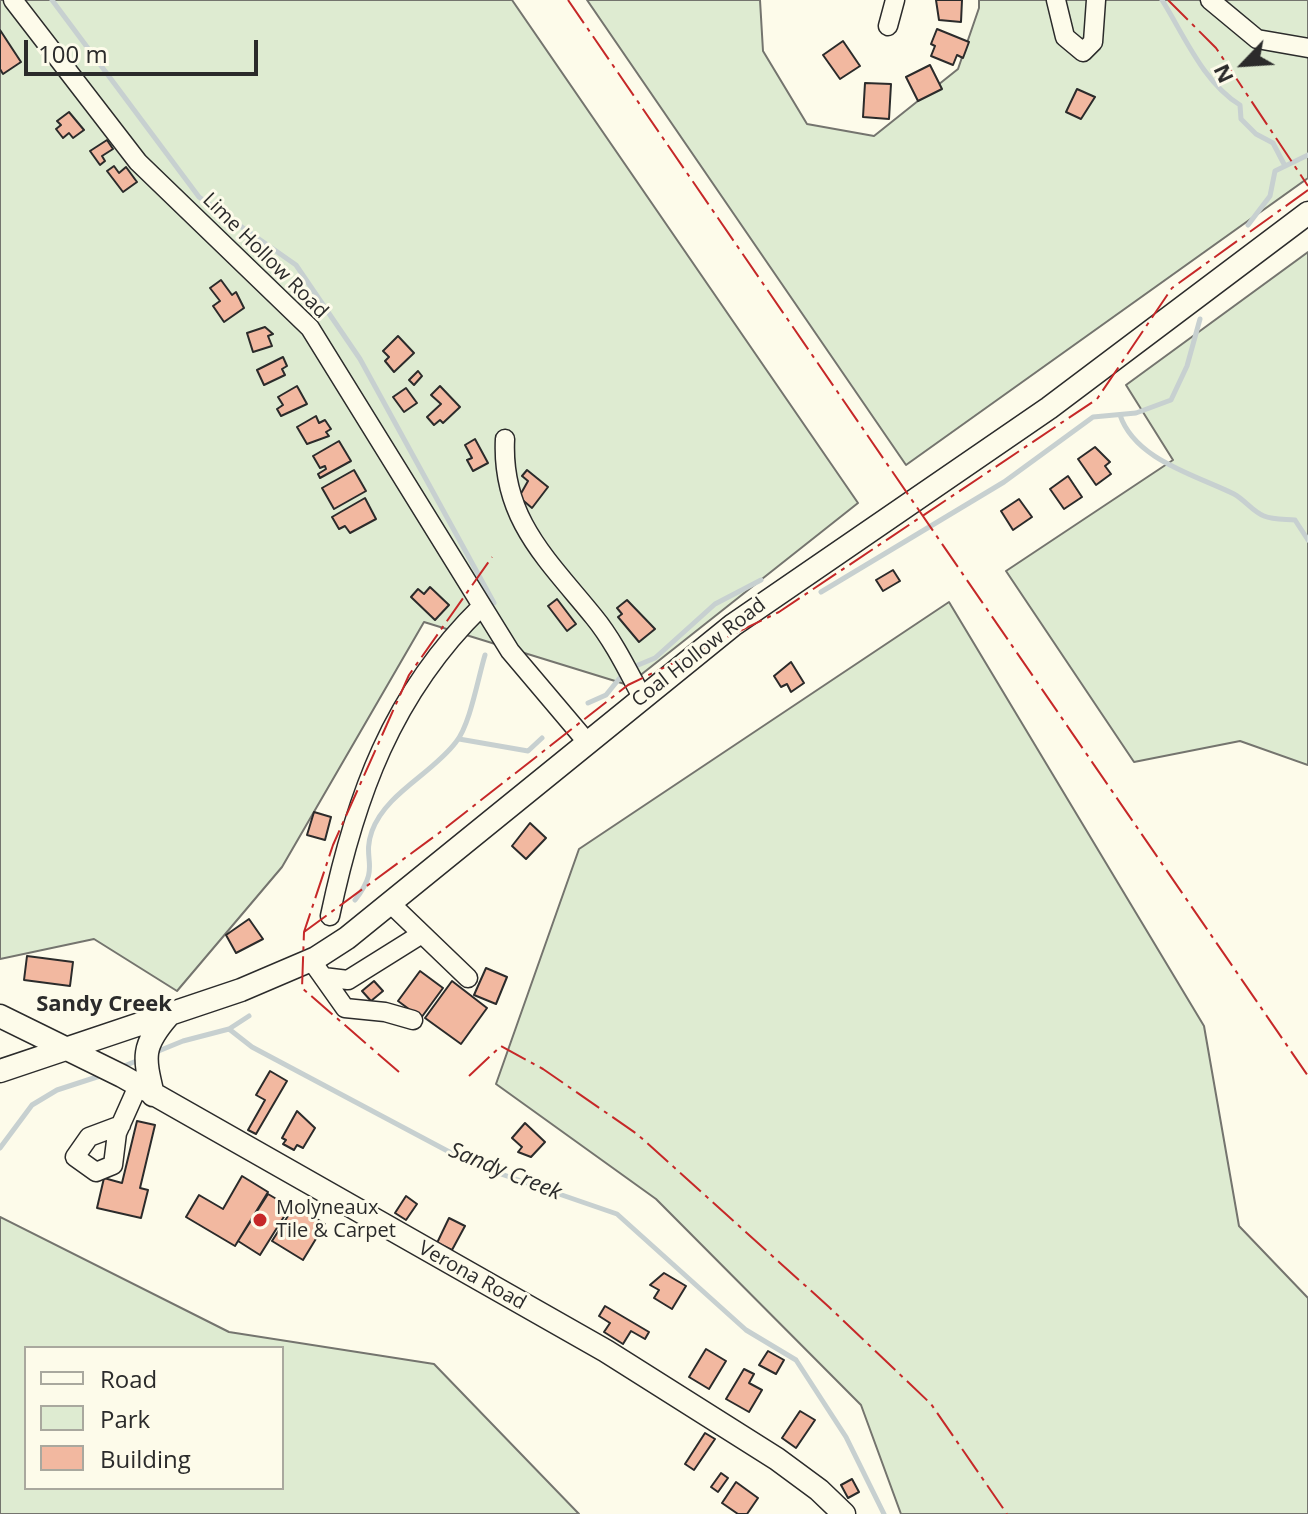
<!DOCTYPE html>
<html>
<head>
<meta charset="utf-8">
<style>
	body { margin:0 }
	#map { position:relative; width:1308px; height:1514px; overflow:hidden; background:#fdfbea; font-family:"Open Sans",sans-serif }
	canvas { display:block }
	.legend { position:absolute; left:24px; top:1346px; width:260px; height:144px; box-sizing:border-box; background:#fdfbea; border:2px solid #a9a89e; margin:0; padding:10px 14px; list-style:none; font-size:24px; color:#2b2b2b }
	.legend li { display:flex; align-items:center; gap:16px; height:40px }
	.legend b { width:40px; border:2px solid #a9a89e }
	.north { position:absolute; left:1204px; top:24px; width:80px; height:80px; -webkit-text-stroke:6px #fdfbea; paint-order:stroke; rotate:245deg; font-size:22px; font-weight:700; line-height:32px; text-align:center; color:#2b2b2b }
	.north::after { content:''; display:block; margin:auto; width:28px; height:36px; background:#2b2b2b; clip-path:polygon(50% 0,100% 100%,50% 72%,0 100%) }
	.scale { position:absolute; left:24px; top:40px; width:234px; height:36px; box-sizing:border-box; border:4px solid #2b2b2b; border-top:0; padding-left:10px; font-size:24px; line-height:28px; white-space:nowrap; color:#2b2b2b; -webkit-text-stroke:6px #fdfbea; paint-order:stroke }
</style>
</head>
<body>
<div id="map">
<canvas width="1308" height="1514"></canvas>
<ul class="legend">
<li><b style="height:10px;background:#fdfbea"></b>Road</li>
<li><b style="height:22px;background:#deebd1"></b>Park</li>
<li><b style="height:22px;background:#f2b8a0"></b>Building</li>
</ul>
<div class="north">N</div>
<div class="scale">100 m</div>
</div>
<script>
const context = document.querySelector('canvas').getContext('2d');
context.lineJoin = 'round';
function paint(path, color) { context.fillStyle = color; context.fill(path, 'evenodd'); }
function strokePath(path, color, width, dash) { context.strokeStyle = color; context.lineWidth = width; context.lineCap = dash ? 'butt' : 'round'; context.setLineDash(dash || []); context.stroke(path); }
function drawText(font, color, halo, rows, align = 'center') {
  context.font = font + ' "Open Sans",sans-serif'; context.lineWidth = 6; context.setLineDash([]); context.textBaseline = 'middle'; context.strokeStyle = halo; context.fillStyle = color; for (const [text, x, y, turn = 0] of rows) {
    context.save(); context.translate(x, y); context.rotate((+turn || 0) * Math.PI / 180); context.textAlign = isNaN(turn) ? turn : align; if (halo) context.strokeText(text, 0, 0); context.fillText(text, 0, 0); context.restore();
  }
}
const green = new Path2D(`
	M0,0H512L858,503L628,685L424,622L282,867L177,991L94,939L0,959Z
	M587,0H760L763,51L807,124L874,136L958,69L979,8V0H1308V178L906,465Z
	M1308,252V765L1240,741L1134,762L1006,571L1173,460L1126,385Z
	M949,602L1204,1026L1239,1226L1308,1298V1514H901L861,1405L656,1199L496,1084L579,849Z
	M0,1217L229,1332L434,1364L579,1514H0ZM26,1348H282V1488H26Z`);
paint(green, '#deebd1');
strokePath(green, '#74746e', 2);
strokePath(new Path2D(`
	M52,0L199,197L296,265L360,359L494,603
	M1162,0C1184,35 1203,82 1240,105L1241,119L1256,134L1273,143L1285,166
	M1248,225L1270,196L1275,171L1308,155
	M1120,415C1135,460 1196,475 1234,494C1245,500 1253,512 1264,516C1273,520 1286,519 1295,520L1308,540
	M821,592L1004,482L1093,417L1136,413L1171,400L1187,366L1200,319
	M631,668L655,658L715,604L761,580
	M588,703L606,695L623,674
	M459,739L528,751L542,738
	M355,900C382,866 361,861 372,831C386,793 432,774 456,742C470,725 478,678 485,655
	M229,1029L249,1016
	M156,1052L183,1041L229,1029L252,1047L472,1164L617,1214L746,1330L796,1360L846,1437L884,1514
	M119,1068L139,1060
	M0,1148L32,1105L57,1090L103,1075`), '#c7d0d0', 5);
const building = new Path2D(`
	M936,0H962L961,22L939,20Z
	M937,29L969,42L963,58L957,55L953,65L931,56L935,46L931,44Z
	M0,30L21,62L3,74L0,69Z
	M843,41L860,66L840,79L823,55Z
	M930,65L942,89L918,101L906,77Z
	M865,83L891,84L889,119L863,117Z
	M1077,89L1095,97L1081,119L1066,112Z
	M69,112L84,130L73,138L69,133L63,138L56,129L61,125L57,121Z
	M107,140L113,149L102,156L105,161L100,165L90,151Z
	M114,166L119,173L126,167L137,182L123,192L107,171Z
	M221,280L232,295L236,292L244,308L224,322L213,306L220,301L210,288Z
	M265,327L273,334L268,336L272,346L253,352L247,333Z
	M398,336L414,353L394,372L385,361L389,357L383,351Z
	M283,357L287,366L282,369L285,375L264,385L257,370Z
	M418,371L422,376L414,385L409,380Z
	M297,386L307,404L281,416L277,409L283,405L278,397Z
	M440,386L460,407L443,423L440,420L434,425L427,417L441,404L431,395Z
	M406,388L417,403L404,412L393,397Z
	M316,416L319,423L325,420L331,429L326,432L329,436L307,444L297,427Z
	M475,439L488,463L473,471L467,460L472,458L465,445Z
	M339,441L351,461L320,478L318,474L326,469L325,466L320,468L313,456Z
	M1095,447L1110,462L1105,466L1111,474L1096,485L1078,459Z
	M354,470L366,491L334,509L322,488Z
	M527,470L548,487L532,508L519,497L528,481L522,476Z
	M1068,476L1082,497L1064,509L1050,489Z
	M365,498L376,519L350,533L345,526L339,529L332,517Z
	M1019,499L1032,517L1013,530L1001,511Z
	M893,570L900,581L883,591L876,580Z
	M430,587L449,605L435,620L411,597L418,589L424,594Z
	M557,599L576,624L567,631L548,606Z
	M627,600L655,629L639,642L618,617L622,614L617,608Z
	M791,662L804,683L791,692L787,684L781,687L774,676Z
	M314,812L331,817L325,840L307,835Z
	M530,823L546,838L526,859L512,846Z
	M249,919L263,939L236,953L226,935Z
	M27,956L73,962L70,986L24,980Z
	M486,968L507,977L496,1004L474,995Z
	M420,971L443,988L421,1018L398,1001Z
	M374,981L383,991L371,1001L362,991Z
	M452,981L487,1008L461,1044L425,1018Z
	M270,1071L287,1081L256,1134L248,1130L265,1100L256,1095Z
	M297,1111L315,1128L303,1148L297,1145L294,1150L283,1144L286,1140L282,1138Z
	M137,1121L155,1125L140,1188L148,1190L141,1218L97,1208L104,1178L122,1183Z
	M525,1123L545,1142L531,1157L518,1152L522,1147L512,1138Z
	M242,1176L268,1192L235,1246L186,1217L199,1195L223,1209Z
	M268,1194L290,1207L260,1255L238,1241Z
	M406,1196L417,1204L406,1220L395,1213Z
	M295,1205L325,1224L303,1260L272,1241Z
	M449,1218L465,1226L452,1250L437,1243Z
	M664,1273L686,1286L672,1309L654,1298L659,1290L650,1285Z
	M605,1306L649,1332L645,1339L631,1331L623,1344L604,1332L610,1323L599,1316Z
	M706,1349L726,1361L709,1389L689,1377Z
	M768,1351L784,1360L776,1374L759,1365Z
	M744,1369L754,1374L749,1383L762,1390L749,1412L726,1399Z
	M800,1411L815,1420L796,1448L782,1438Z
	M705,1433L715,1439L694,1470L685,1464Z
	M721,1473L728,1478L718,1492L711,1487Z
	M852,1479L859,1492L848,1498L841,1485Z
	M736,1482L758,1498L747,1514H738L722,1503Z`);
paint(building, '#f2b8a0');
strokePath(building, '#2b2b2b', 2);
const minor = new Path2D(`
	M13,0L138,162L310,328L510,651L587,742
	M1056,0L1065,37L1083,52L1093,42L1096,0
	M1210,0L1257,39L1308,48
	M888,26L895,0
	M505,439C501,519 548,560 594,617C613,640 628,671 642,697
	M391,904L468,978
	M330,916C355,797 392,694 481,607
	M311,960L345,1008L385,1012L413,1020
	M323,977L348,980L420,935
	M121,1125L89,1137L75,1157L96,1172L113,1165L117,1133L138,1086`);
const major = new Path2D(`
	M0,1016L122,1076L606,1351L777,1459L819,1490L844,1514
	M0,1071L241,990L316,958L347,938L733,625L1049,408L1308,213
	M153,1095C144,1057 141,1047 168,1016`);
strokePath(minor, '#2b2b2b', 21);
strokePath(major, '#2b2b2b', 25);
strokePath(minor, '#fdfbea', 18);
strokePath(major, '#fdfbea', 22);
strokePath(new Path2D(`
	M568,0L1308,1076
	M1168,0L1216,48L1308,186
	M304,932L439,833L628,685L779,612L1097,399L1172,288L1308,190
	M399,1072L302,988L304,932L333,845L409,675L492,557
	M469,1076L501,1046L543,1069L637,1134L829,1307L931,1404L1007,1514`), '#c62828', 2, [28, 6, 4, 6]);
for (const [x, y, r, color] of [
	[260,1220,8,"#c62828"]
]) { const dot = new Path2D(); dot.arc(x, y, r, 0, 2 * Math.PI); context.fillStyle = color; context.fill(dot); strokePath(dot, '#fdfbea', 3); }
drawText('20px', '#2b2b2b', '#fdfbea', [
	["Lime Hollow Road",265,256,45],
	["Coal Hollow Road",699,653,-38],
	["Verona Road",472,1276,29]
]);
drawText('20px', '#2b2b2b', '#fdfbea', [
	["Molyneaux",276,1208],
	["Tile & Carpet",276,1231]
], 'left');
drawText('bold 22px', '#2b2b2b', '#fdfbea', [
	["Sandy Creek",104,1005]
]);
drawText('italic 22px', '#2b2b2b', '#fdfbea', [
	["Sandy Creek",505,1172,22]
]);
</script>
</body>
</html>
